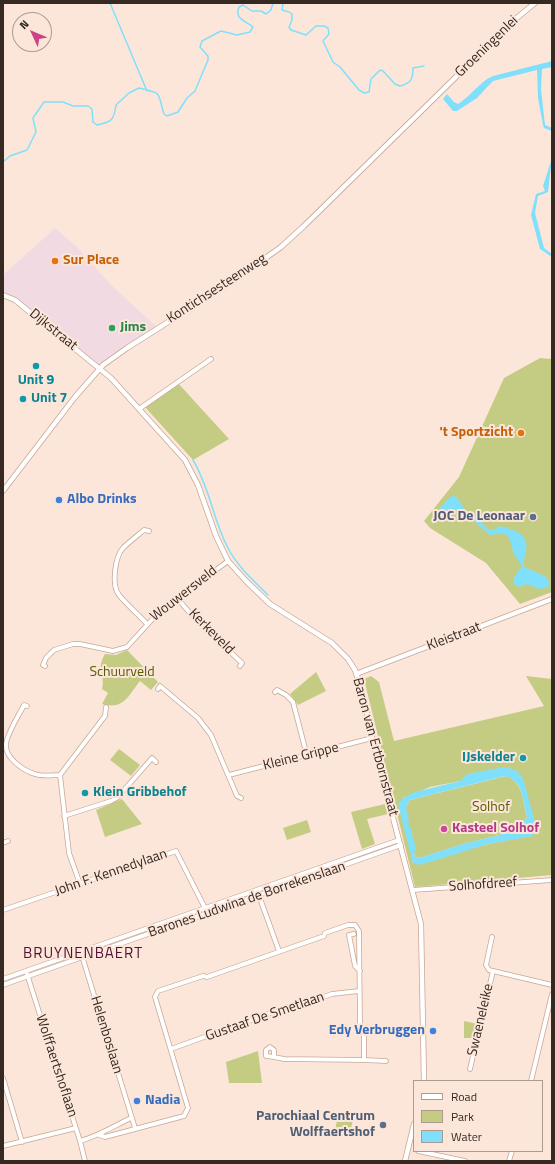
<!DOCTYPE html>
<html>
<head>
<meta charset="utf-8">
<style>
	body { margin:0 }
	#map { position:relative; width:555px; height:1164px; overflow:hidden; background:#fce6da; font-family:"Titillium Web",sans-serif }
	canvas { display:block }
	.frame { position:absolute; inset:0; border:4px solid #362921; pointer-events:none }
	.legend { position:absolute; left:413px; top:1080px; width:130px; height:72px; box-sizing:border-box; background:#fce6da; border:1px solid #ad9a90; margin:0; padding:5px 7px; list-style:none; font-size:12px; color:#362921 }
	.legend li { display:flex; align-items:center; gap:8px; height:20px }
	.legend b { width:20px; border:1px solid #ad9a90 }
	.north { position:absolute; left:12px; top:12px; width:40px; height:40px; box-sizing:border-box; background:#fce6da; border:1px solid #ad9a90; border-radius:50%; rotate:314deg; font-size:11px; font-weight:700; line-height:16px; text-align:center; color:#362921 }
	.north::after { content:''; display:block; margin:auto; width:14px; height:18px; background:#c94385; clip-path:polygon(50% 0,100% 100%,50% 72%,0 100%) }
</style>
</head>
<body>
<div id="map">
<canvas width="555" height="1164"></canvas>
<div class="frame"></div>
<ul class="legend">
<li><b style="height:5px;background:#fff"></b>Road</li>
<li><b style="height:11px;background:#c4cc84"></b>Park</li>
<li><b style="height:11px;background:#80e0fb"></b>Water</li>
</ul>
<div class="north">N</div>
</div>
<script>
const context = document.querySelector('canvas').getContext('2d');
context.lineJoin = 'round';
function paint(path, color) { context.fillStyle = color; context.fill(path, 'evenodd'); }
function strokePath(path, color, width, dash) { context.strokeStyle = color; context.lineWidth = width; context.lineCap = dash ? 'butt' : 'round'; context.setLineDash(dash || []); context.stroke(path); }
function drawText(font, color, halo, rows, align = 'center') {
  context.font = font + ' "Titillium Web",sans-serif'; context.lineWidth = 4; context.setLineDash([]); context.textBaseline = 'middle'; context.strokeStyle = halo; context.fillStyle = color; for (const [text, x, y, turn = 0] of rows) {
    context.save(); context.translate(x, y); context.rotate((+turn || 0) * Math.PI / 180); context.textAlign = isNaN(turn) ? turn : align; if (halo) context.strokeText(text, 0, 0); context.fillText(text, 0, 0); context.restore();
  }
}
paint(new Path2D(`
	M55,228L77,247L111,285L158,328L100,368L3,290V275Z`), '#f2dae3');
paint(new Path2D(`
	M540,358L552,359V592L520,604L486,563L430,528L424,521L459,477L504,378Z
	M177,382L229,439L193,460L144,406Z
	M127,650L158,682L151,690L140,681C128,696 124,710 102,704L108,693L102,689C106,674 95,671 105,654L116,655Z
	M316,672L326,691L298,705L290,694Z
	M371,676L379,682L394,741L544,706L526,676L552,679V875L415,887L364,679ZM516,770L533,835L488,844L413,863L403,798L430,787Z
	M119,749L140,765L131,776L110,760Z
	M506,776C523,781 523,802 527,817L519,830L464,844L419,858L415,857L407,825L406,807L410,800Z
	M122,799L142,824L105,837L96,810Z
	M385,804L388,814L367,819L375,844L362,849L351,812Z
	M307,820L311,832L287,840L283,828Z
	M464,1021L478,1024L474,1038H464Z
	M258,1051L262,1083H229L226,1062Z
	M339,1111L354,1115L350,1133L335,1130Z`), '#c4cc84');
paint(new Path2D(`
	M552,61V67L542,69L541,89L545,125L552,128V131L544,128L543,125L538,98L537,70L493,81L477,98L457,111H453L443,99L447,94L454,102L458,104C471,96 479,82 493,76Z
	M552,158L548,192L538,196L535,213L544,248L552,254V257L540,249L531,215L536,194L545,191L543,186Z
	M452,496L457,497L467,513L479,519L487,529L495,530L499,526C512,529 530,533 526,551C525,557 523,561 524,567L545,576L550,584L548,587L540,589L527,584L519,587L514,584L513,579L522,566L514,554L509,537L503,533L490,535C482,529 461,506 450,510C446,512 443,518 439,521L435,520C435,514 446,499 452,496Z
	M504,767L516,770L523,778L536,826L533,836L488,844L420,865L413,863L398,804L403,798L415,792L460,781L467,774ZM505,776C523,780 523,801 527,817L519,830L463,844L419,858L415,857L414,853L416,849L410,826L407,825L409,822L406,807L410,800Z`), '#80e0fb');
strokePath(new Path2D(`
	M110,3L147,91
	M283,3L282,10L289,12L292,14V20L289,27L291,30L306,35L316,26H324L328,28L329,34L323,41L333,62L340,67L359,90L364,93L369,92L371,79L380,70L383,71L395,84L400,86C412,83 413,78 413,68L424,66
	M3,162L10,156L27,150L36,132L33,118L44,102H63L73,106H88L92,109L93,122L97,125C112,122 114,120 116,105L129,93L139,88C164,94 157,92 164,114L167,116L178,112L187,98L195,91L208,60V56L200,47L202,41L221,31L237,35L250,32L253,27C246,21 234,19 239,7L243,5L252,11H261L266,14L271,10L273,3
	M193,460C210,488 213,520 228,548C237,566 254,581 268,595`), '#80e0fb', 1.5);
const minor = new Path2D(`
	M139,409L211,359
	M178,599L194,618L242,663L240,666
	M147,624C138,614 127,605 119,595C111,585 115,557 123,548C129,542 137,536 144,530L149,531
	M45,666L43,665L46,658L54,650L73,644H80L113,651L127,647L158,613L228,561
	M158,689L160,686L198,718L211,735L237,796L241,798
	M275,692L277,690L286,695L293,702L307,756
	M27,706L24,705C19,715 6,735 6,745C5,758 24,771 35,774C42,777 53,775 60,775
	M229,775L372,738
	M64,816L111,801L118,797L152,758L156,762
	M3,843L8,841
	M80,884L69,853L60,775L105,716L106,707
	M413,890L552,880
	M258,893L279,951
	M3,910L176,851L208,914
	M354,934L349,935L355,966L360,971
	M492,937L486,965L489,970L552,985
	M82,956L135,1128
	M27,974L80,1141L85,1161
	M3,979L399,840
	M3,985L401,845
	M171,1049L287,1007L291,1008L332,994L359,991
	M274,1057L266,1056V1050L270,1047L274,1050V1057L284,1059L364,1060
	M470,1069L493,971
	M3,1078L22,1142
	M531,1081L552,994
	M99,1135L105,1137L184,1116L188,1108L155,997L158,991L203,976L207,977L324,936L325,933L348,925H355L359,931L360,1024L364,1033V1060L386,1061
	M80,1141C98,1136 114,1126 131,1118
	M3,1146L76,1128
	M418,1151L465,1161
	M509,1161L512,1151`);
const tertiary = new Path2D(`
	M3,295L15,300L111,378L185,460L198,485L216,536L228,561L247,582L270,604L332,643L348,659L355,670L362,690L372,738L421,924L424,1081
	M3,491L75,397L103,365L127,348L236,279L281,247L304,226L513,21L535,3
	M356,674L552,599
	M405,1161L414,1124`);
strokePath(minor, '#c8a693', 5.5);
strokePath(tertiary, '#c8a693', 6);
strokePath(minor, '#fff', 4);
strokePath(tertiary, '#fff', 4.5);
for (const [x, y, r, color] of [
	[55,261,4,"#e8710a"],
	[112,328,4,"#2e9e5b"],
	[36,366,4,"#0f9aa8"],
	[23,399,4,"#0f9aa8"],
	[521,433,4,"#e8710a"],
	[59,500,4,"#3f7fe0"],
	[533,517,4,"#5c6f8a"],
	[523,758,4,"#0f9aa8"],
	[85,793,4,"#0f9aa8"],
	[444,829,4,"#d1479c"],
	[433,1031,4,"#3f7fe0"],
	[137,1101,4,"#3f7fe0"],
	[383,1125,4,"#5c6f8a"]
]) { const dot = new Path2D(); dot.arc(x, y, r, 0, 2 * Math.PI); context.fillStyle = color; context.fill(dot); strokePath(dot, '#fce6da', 1.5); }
drawText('14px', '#362921', '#fce6da', [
	["Groeningenlei",487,47,-44],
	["Kontichsesteenweg",217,289,-33],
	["Dijkstraat",53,330,39],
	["Wouwersveld",184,594,-38],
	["Kerkeveld",211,632,45],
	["Kleistraat",454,637,-21],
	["Baron van Ertbornstraat",375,747,75],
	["Kleine Grippe",301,757,-14],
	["John F. Kennedylaan",111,873,-19],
	["Solhofdreef",483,885,-4],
	["Barones Ludwina de Borrekenslaan",247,900,-19],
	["Gustaaf De Smetlaan",265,1017,-19],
	["Swaeneleike",481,1020,-77],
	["Helenboslaan",106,1035,73],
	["Wolffaertshoflaan",56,1066,72]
]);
drawText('bold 14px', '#c56008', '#fce6da', [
	["Sur Place",63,261],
	["'t Sportzicht",513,433,"right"]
], 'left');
drawText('bold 14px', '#27864d', '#fce6da', [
	["Jims",120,328]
], 'left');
drawText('bold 14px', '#0d838f', '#fce6da', [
	["Unit 9",36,381,"center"],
	["Unit 7",31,399],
	["IJskelder",515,758,"right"],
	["Klein Gribbehof",93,793]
], 'left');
drawText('bold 14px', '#366cbe', '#fce6da', [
	["Albo Drinks",67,500],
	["Edy Verbruggen",425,1031,"right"],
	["Nadia",145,1101]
], 'left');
drawText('bold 14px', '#4e5e75', '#fce6da', [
	["JOC De Leonaar",525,517],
	["Parochiaal Centrum",375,1117],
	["Wolffaertshof",375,1133]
], 'right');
drawText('14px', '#575c00', '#fce6da', [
	["Schuurveld",122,673],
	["Solhof",491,808]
]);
drawText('bold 14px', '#b23c85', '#fce6da', [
	["Kasteel Solhof",452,829]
], 'left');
context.letterSpacing = '1px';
drawText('15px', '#501030', '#fce6da', [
	["BRUYNENBAERT",83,954]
]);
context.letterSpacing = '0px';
</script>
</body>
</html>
